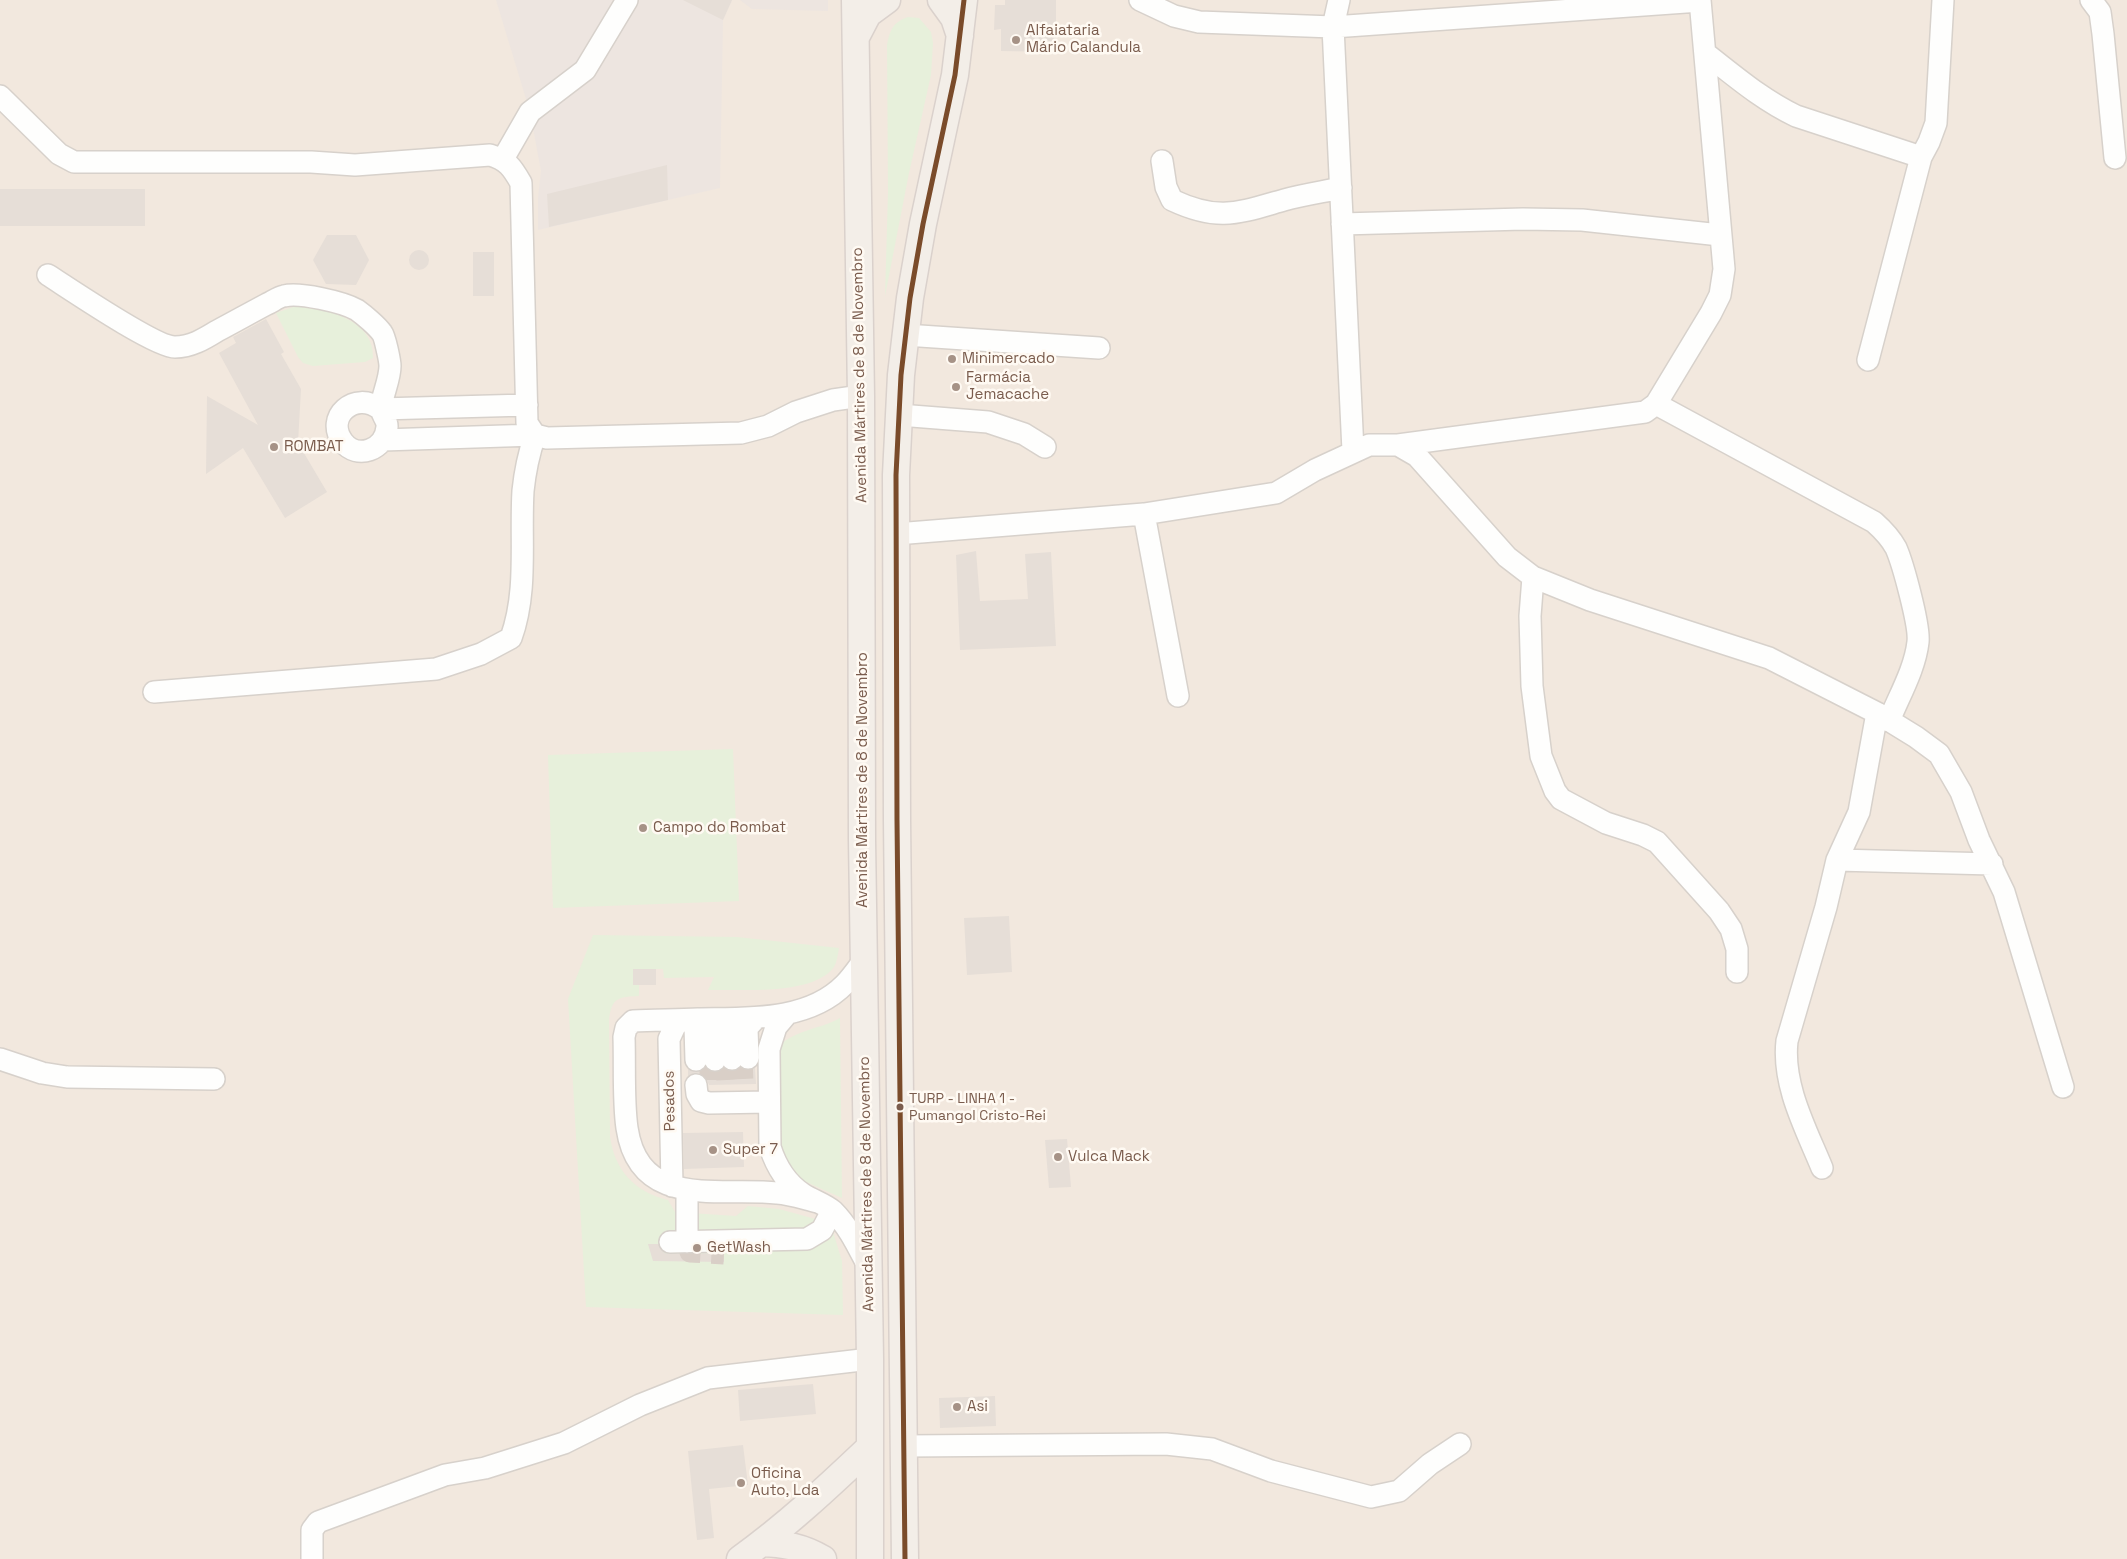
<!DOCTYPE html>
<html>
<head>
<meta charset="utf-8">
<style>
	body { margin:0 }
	canvas { display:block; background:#f9f5f0 }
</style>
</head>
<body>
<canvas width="2127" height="1559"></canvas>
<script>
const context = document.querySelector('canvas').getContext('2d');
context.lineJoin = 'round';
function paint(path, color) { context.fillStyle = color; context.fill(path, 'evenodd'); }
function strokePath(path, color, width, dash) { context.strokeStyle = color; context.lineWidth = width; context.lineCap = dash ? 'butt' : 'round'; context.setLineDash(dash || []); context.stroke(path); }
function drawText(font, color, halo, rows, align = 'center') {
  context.font = font + ' "Space Grotesk",sans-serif'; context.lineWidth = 5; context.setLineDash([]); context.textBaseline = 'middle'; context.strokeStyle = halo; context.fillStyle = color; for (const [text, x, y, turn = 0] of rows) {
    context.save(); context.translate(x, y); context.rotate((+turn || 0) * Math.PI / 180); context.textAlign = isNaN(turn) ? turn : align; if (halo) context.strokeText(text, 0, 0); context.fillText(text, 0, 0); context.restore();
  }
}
paint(new Path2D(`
	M0,0H2127V1559H0Z`), '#f2e8de');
paint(new Path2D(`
	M496,0H732L723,20L720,188L538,230V198L541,171L530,112Z
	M740,0H828V11L752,9Z`), '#ede5e0');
paint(new Path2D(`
	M908,17L919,18L931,32L933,43L931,75L909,173L885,296L888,192L887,45C890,30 893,22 908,17Z
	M299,305C328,309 375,321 373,358L365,362L313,366L303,363L298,357L276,313Z
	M733,749L739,901L553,908L548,755Z
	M593,935L737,937L839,948C838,954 837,962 834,967C813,996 741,989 708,990L714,977L664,978L663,969H633V985H639V996C619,997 612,997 609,1019L610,1136C614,1169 634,1192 668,1200L675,1212L736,1216L748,1206L779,1209L819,1220L833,1232L842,1261L843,1315L586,1307L568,999Z
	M840,1018L842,1198L804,1181L793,1173L777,1143L778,1048C790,1031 821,1029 840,1018Z`), '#e7f0db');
paint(new Path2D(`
	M683,0H732L723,20Z
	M1005,0H1056V52L1001,51V29L994,30L995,5H1005Z
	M667,165L668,200L549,227L547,194Z
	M0,189H145V226H0Z
	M327,235H356L369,260L356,285L326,284L313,260Z
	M409 260a10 10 0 1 1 20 0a10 10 0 1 1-20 0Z
	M473,252H494V296H473Z
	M266,319L284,352L281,354L301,389L298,443L327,492L285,518L243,448L206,474L207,396L258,425L219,353L236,343L233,337Z
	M976,551L980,601L1028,599L1025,554L1051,552L1056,646L960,650L956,555Z
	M1009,916L1012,972L967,975L964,918Z
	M633,969H656V985H633Z
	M705,1068L715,1072L724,1068L732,1071L741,1068L748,1070L755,1068L756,1084L709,1085L706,1078L701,1074L694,1073L688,1076V1069L697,1072Z
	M743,1132L744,1167L684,1169L683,1133Z
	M1067,1139L1071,1187L1049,1188L1045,1140Z
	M648,1244H658L664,1253L670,1254L724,1253V1262L653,1261Z
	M813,1384L816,1414L740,1421L738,1390Z
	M995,1396L996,1426L940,1428L939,1398Z
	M743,1445L748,1485L709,1489L714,1538L697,1540L688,1451Z`), '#e6ded7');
strokePath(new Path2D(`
	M742,1058L743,1084
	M710,1059V1085
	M726,1059L727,1084
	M687,1242L690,1252L724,1254`), '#d9cfc7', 21, [21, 11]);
const minor = new Path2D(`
	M1140,0L1174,16L1199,22L1333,27L1700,1
	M1339,0L1333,27L1353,451
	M2091,0L2100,12L2103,34L2115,158
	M1705,53C1736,77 1761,99 1796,116L1921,157
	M0,96L59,154L74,162H311L355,165L490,155C507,160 512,167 521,183L527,423L535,435L547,438L741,433L768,426L796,412L833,400L861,396
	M503,159L530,112L585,70L627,0
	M1162,161L1166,187L1172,200C1219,222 1238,213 1284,200C1302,195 1322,192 1341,188
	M1342,224L1523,219L1582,220L1720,235
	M48,275C70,289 155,347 175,347C191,347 204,339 217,331C234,322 250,313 267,304C272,302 278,297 284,296C299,292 343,302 357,310C364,315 377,326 382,333C385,337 390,361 390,366C390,379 383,393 381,407C380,413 388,420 387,427C385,450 357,460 343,442C324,417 355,390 380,409L527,405
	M905,335L1099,348
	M1868,360L1921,157L1929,142L1936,123L1943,0
	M1656,404L1874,522C1883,530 1890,537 1896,548C1903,564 1920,626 1918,642C1915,669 1899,696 1889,721
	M899,415L988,422L1024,434L1045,447
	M1398,445L1417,456L1507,557L1533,577L1590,600L1769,658L1877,713L1916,737L1939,754L1961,792L1979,840L2004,892L2063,1087
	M1144,514L1178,696
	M896,534L1144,514L1276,493L1315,470L1369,445H1398L1645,412L1656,404L1711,313L1720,295L1724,269L1700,0
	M1533,577L1530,616L1532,686L1541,756L1555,791L1561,799L1606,823L1643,835L1657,842L1719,911L1731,929L1737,949V972
	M154,692L436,669L481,654L511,638C528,591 520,540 523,491C525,471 529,453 535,435L383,440
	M1837,860L1992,864
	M787,1014L776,1027L769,1049L770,1147C776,1166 786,1183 803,1194C812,1200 825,1204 833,1211C849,1227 858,1247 868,1266
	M748,1058L747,1028L756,1018
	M0,1059L42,1073L67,1077L214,1079
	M732,1059L731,1028L740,1019
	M696,1060L695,1027L704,1019
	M715,1060V1028L724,1019
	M696,1085L697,1094L701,1101L709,1103L769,1102
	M1822,1168C1806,1129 1782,1085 1787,1041L1826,907L1837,860L1859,812L1877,713
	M672,1186L669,1039L675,1026L681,1020
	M687,1190V1242
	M818,1202C805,1199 791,1194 777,1193C720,1187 639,1210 627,1128C623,1101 625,1065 624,1037L626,1028L633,1021C655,1020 676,1020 698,1019C747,1018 808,1022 845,984C852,977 858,968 864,960
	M670,1242L807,1239L822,1230L832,1211
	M905,1446L1166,1444L1212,1449L1271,1471L1371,1497L1399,1491L1430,1464L1460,1444
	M312,1559V1530L318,1522L445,1475L485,1468L564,1443L640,1405L708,1378L870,1359`);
const major = new Path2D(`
	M855,0L861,396L862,840L870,1359V1559
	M941,0L954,18L960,36
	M856,37L868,14L887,0
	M762,1543C785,1544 803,1547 823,1559
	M740,1559C786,1526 828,1487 869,1448
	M905,1559L897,820L896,475L901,375L910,298L923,224L955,75L964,0`);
strokePath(minor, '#d7d1cb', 24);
strokePath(major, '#dad1cc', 29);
strokePath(minor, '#fefefd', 21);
strokePath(major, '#f3eee8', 26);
strokePath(new Path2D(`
	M905,1559L897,820L896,475L901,375L910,298L923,224L955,75L964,0`), '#7a4b2a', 5);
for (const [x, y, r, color] of [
	[1016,40,5,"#a69286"],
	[952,359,5,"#a69286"],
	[956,387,5,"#a69286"],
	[274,447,5,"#a69286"],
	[643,828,5,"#a69286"],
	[900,1107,4.5,"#7a5c4d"],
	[713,1150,5,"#a69286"],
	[1058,1157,5,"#a69286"],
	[697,1248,5,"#a69286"],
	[957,1407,5,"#a69286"],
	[741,1483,5,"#a69286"]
]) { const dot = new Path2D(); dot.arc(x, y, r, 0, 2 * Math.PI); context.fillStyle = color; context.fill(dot); strokePath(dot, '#fffaf3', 2); }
drawText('14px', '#7a5c4d', '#fffaf3', [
	["TURP - LINHA 1 -",909,1099],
	["Pumangol Cristo-Rei",909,1116]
], 'left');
drawText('15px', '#7a5c4d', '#fffaf3', [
	["Alfaiataria",1026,31],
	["Mário Calandula",1026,48],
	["Minimercado",962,359],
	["Farmácia",966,378],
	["Jemacache",966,395],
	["ROMBAT",284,447],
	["Campo do Rombat",653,828],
	["Super 7",723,1150],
	["Vulca Mack",1068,1157],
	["GetWash",707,1248],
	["Asi",967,1407],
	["Oficina",751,1474],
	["Auto, Lda",751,1491]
], 'left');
drawText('15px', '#7a5c4d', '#fffaf3', [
	["Avenida Mártires de 8 de Novembro",860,375,-91],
	["Avenida Mártires de 8 de Novembro",863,780,-90],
	["Pesados",670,1101,-91],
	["Avenida Mártires de 8 de Novembro",867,1184,-91]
]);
</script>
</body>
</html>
